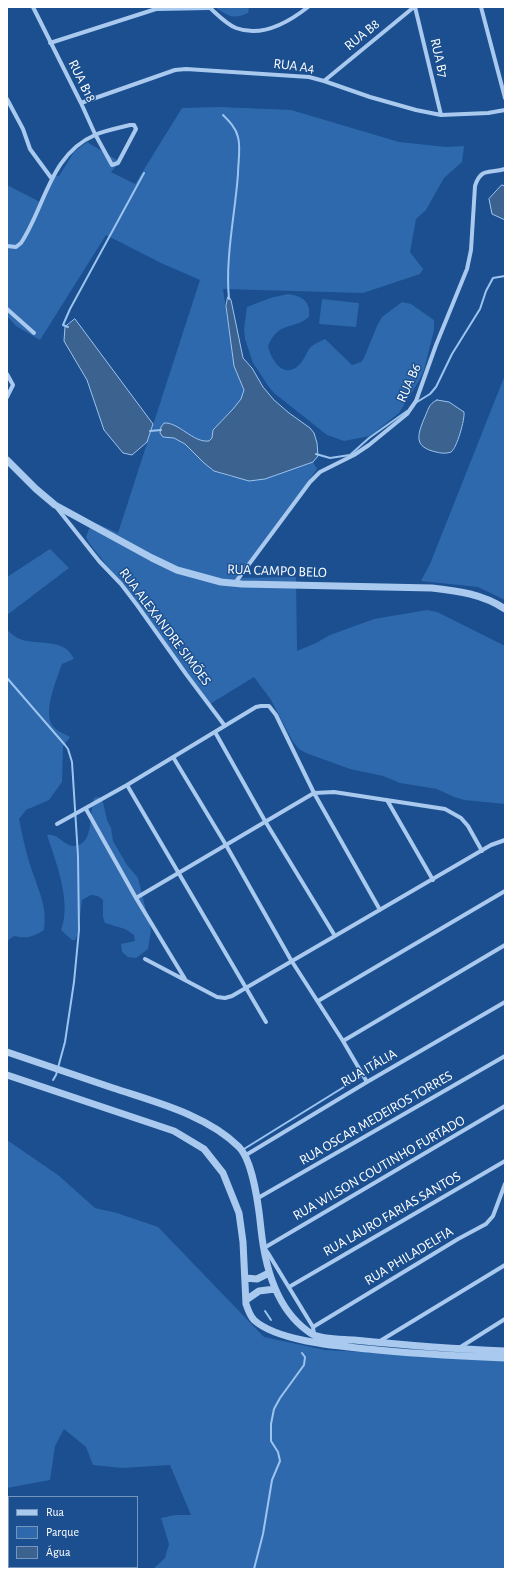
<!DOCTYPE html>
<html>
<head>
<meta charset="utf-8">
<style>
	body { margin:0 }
	#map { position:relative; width:512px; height:1576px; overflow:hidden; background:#1b4f8f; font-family:"Alegreya Sans",sans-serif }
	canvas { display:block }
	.frame { position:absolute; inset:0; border:8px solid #fff; pointer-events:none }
	.legend { position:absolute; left:8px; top:1496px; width:130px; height:72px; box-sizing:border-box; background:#1b4f8f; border:1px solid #7695bc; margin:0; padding:5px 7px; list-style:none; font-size:12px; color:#fff }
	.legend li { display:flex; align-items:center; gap:8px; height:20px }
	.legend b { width:20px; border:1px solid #7695bc }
</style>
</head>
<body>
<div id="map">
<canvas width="512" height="1576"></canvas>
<div class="frame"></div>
<ul class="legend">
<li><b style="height:5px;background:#a9c9ee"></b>Rua</li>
<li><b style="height:11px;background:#2e69ad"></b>Parque</li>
<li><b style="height:11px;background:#3c6290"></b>Água</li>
</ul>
</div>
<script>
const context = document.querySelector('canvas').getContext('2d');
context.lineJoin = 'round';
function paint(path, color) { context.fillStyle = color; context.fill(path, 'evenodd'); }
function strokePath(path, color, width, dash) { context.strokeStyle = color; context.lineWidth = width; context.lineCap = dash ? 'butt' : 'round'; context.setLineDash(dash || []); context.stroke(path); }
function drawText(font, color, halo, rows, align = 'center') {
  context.font = font + ' "Alegreya Sans",sans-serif'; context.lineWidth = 3; context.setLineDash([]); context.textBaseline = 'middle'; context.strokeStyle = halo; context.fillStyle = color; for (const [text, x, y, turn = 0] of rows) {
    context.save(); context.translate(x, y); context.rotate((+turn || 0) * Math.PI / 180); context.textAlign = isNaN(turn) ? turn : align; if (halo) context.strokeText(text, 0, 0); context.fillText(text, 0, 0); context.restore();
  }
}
paint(new Path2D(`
	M215,7H249L248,13C233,20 228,16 215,7Z
	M219,107L291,110L399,142L446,147L464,146L462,162L444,178L426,210L416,219L410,252L420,265L423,269L420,274L363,293L223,289L234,366L244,390L241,399L233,409L213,430L212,438L209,441C196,442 180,429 169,423L163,437L174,438L185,444L204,463L214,471L231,477L290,469L313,462L317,469L239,578L296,577L297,651L316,643L330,635L374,619L427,610L437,612L505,646V804L464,800L454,797L437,789L400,783L383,776L350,769L306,753L299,749L293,742L271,700L254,677L210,704L146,615L89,543L86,537L89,529L98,524L118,533L200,280L161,263L106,235L40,340L16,326L7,316V185L42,203L54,176H59L74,152L87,142L117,160L118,164L111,172L135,184L182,108Z
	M288,294C302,296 311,301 309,317C291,331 280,320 268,346C271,360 284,380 299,365C304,360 306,354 309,349C313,344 319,342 325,339L352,365L361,362L364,358L377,326L382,317L402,302L411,304L434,320V330L424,370L420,379L399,413L370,436L344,441L327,435L274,393L269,387L253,363L245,339L244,329L247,307L270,298Z
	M322,299L359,303L356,327L319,324Z
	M505,375V600L478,587L421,581L430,564Z
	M50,549L69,568L7,615V577Z
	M7,630C11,633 16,638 20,639C38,646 64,637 74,659L62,664C57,679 43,710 52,725C55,730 64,734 70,737L63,746L62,782L49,800L26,810L19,819C23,838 27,858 34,876C41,897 47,908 44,930C33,937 26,939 14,936L7,941Z
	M98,797L102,798L107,820L111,828L113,841L127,865L138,878L151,930L148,949L136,958L128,957L122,952L121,944L135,941L134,935L125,929L105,923L103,917V900L98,896L91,895L82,900L78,934L75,940H72L61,930C72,903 56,862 47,835C59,833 64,847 75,846C95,844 89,810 94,798Z
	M7,1140L58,1175L95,1208L117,1213L158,1227L264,1337L325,1350L505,1360V1569H153L165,1558L169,1544L161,1518L175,1515H191L170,1465L122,1468L93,1465L86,1447L64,1429L55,1446L50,1480L7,1488Z`), '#2e69ad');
const water = new Path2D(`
	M502,185L505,186V220L492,214L489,199Z
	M228,297H229L231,300L243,358L252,368L263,387L274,400L289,413L310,428L314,433L317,443L318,456L313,462L265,479L249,481L214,471L204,463L185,444L174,438L163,437L160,433L161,427L164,423C179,422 193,443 209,441L212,438L213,430L233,409L241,399L244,390L234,366L226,306Z
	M75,319L153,424L147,442L132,455L123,453L104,430L87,380L64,341L65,327Z
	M437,400L449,402L464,412C465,419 457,448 451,452C446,454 440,453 436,452C414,447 417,436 424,419C428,411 428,404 437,400Z`);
paint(water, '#3c6290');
strokePath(water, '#9cc4f0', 1);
strokePath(new Path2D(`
	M223,115C229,121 236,128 238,137C241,148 238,163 238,174C235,215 225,258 229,299
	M68,327L63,325L70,309L144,173
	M417,402L430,394L436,387L452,354L480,309L486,291L493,278L505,276
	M150,431L161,430
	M316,454L330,458L350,455L369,438L407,411
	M7,678L65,745L68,749L72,762L78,856L79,930L74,982L65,1042L56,1075L53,1080
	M244,1149L360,1077
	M265,1311L271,1320
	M254,1569L263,1534L272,1480L280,1461L278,1452L271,1441V1424L274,1409L280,1398L304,1365L305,1357L302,1353`), '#9cc4f0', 2);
strokePath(new Path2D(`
	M209,7C217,14 226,24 236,28C262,38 289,22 308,7
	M415,7L441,115
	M481,7L505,98
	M50,43L156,9L209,8
	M324,81L414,7
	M7,99L23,129L30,149L52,179
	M81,103L175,70L186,69L309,77L324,81L370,97L416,110L441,115L488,113L505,110
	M7,246L16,247L21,243C45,207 50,154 95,135C106,130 119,128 130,125H134L136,129L118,163L112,165L95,134L81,103L33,7
	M7,309L34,333
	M7,374L13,385L7,397
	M57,508L99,561L121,584L137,605L186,674L225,726
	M235,583L310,482L320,472L354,455L369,445L407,414L416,401L436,345L467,269L471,250L475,186C481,167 489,174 505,169
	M215,732L265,821L335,936
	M173,757L226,845L291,960L343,1041L367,1082
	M127,785L266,1022
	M387,800L433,880
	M86,809L136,898L185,979
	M57,824L127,785L256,707L261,706H269L276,715L314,793L380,910
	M136,898L314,793L334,792L445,809L461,818L468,826L482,851
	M145,959L217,997L225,998L232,996L491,845L505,840
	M318,1001L505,891
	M343,1041L505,945
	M246,1155L367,1082L505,1002
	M258,1198L505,1056
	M289,1287L505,1161
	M313,1327L268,1253L264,1248L505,1106
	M314,1335L313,1327L458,1239L486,1224L493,1216L505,1184
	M380,1341L505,1265
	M459,1348L505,1319`), '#a9c9ee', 4);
strokePath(new Path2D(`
	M7,460L36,489L55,505L152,558L177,570L221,582L242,584L432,588C458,591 483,594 505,609
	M7,1052C42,1064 78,1076 113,1088C155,1102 207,1115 239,1147C253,1161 259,1209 261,1229C265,1267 277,1312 312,1334C322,1340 343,1339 354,1340C404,1345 455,1349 505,1351
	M7,1075L174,1131L204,1149L223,1173L239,1213L243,1242L246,1304C248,1310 250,1316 254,1320C277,1341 337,1346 368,1349C414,1354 459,1356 505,1358
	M245,1278L257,1279L269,1273
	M246,1300L259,1291L275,1289`), '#a9c9ee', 7);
drawText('14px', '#fff', '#1b4f8f', [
	["RUA B8",362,35,-39],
	["RUA B7",439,58,77],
	["RUA A4",294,66,7],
	["RUA B18",82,81,64],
	["RUA B6",409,383,-66],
	["RUA CAMPO BELO",277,571,2],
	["RUA ALEXANDRE SIMÕES",165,627,53],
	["RUA ITÁLIA",369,1068,-30],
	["RUA OSCAR MEDEIROS TORRES",376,1118,-30],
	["RUA WILSON COUTINHO FURTADO",379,1168,-30],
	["RUA LAURO FARIAS SANTOS",392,1214,-30],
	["RUA PHILADELFIA",409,1256,-31]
]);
</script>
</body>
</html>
